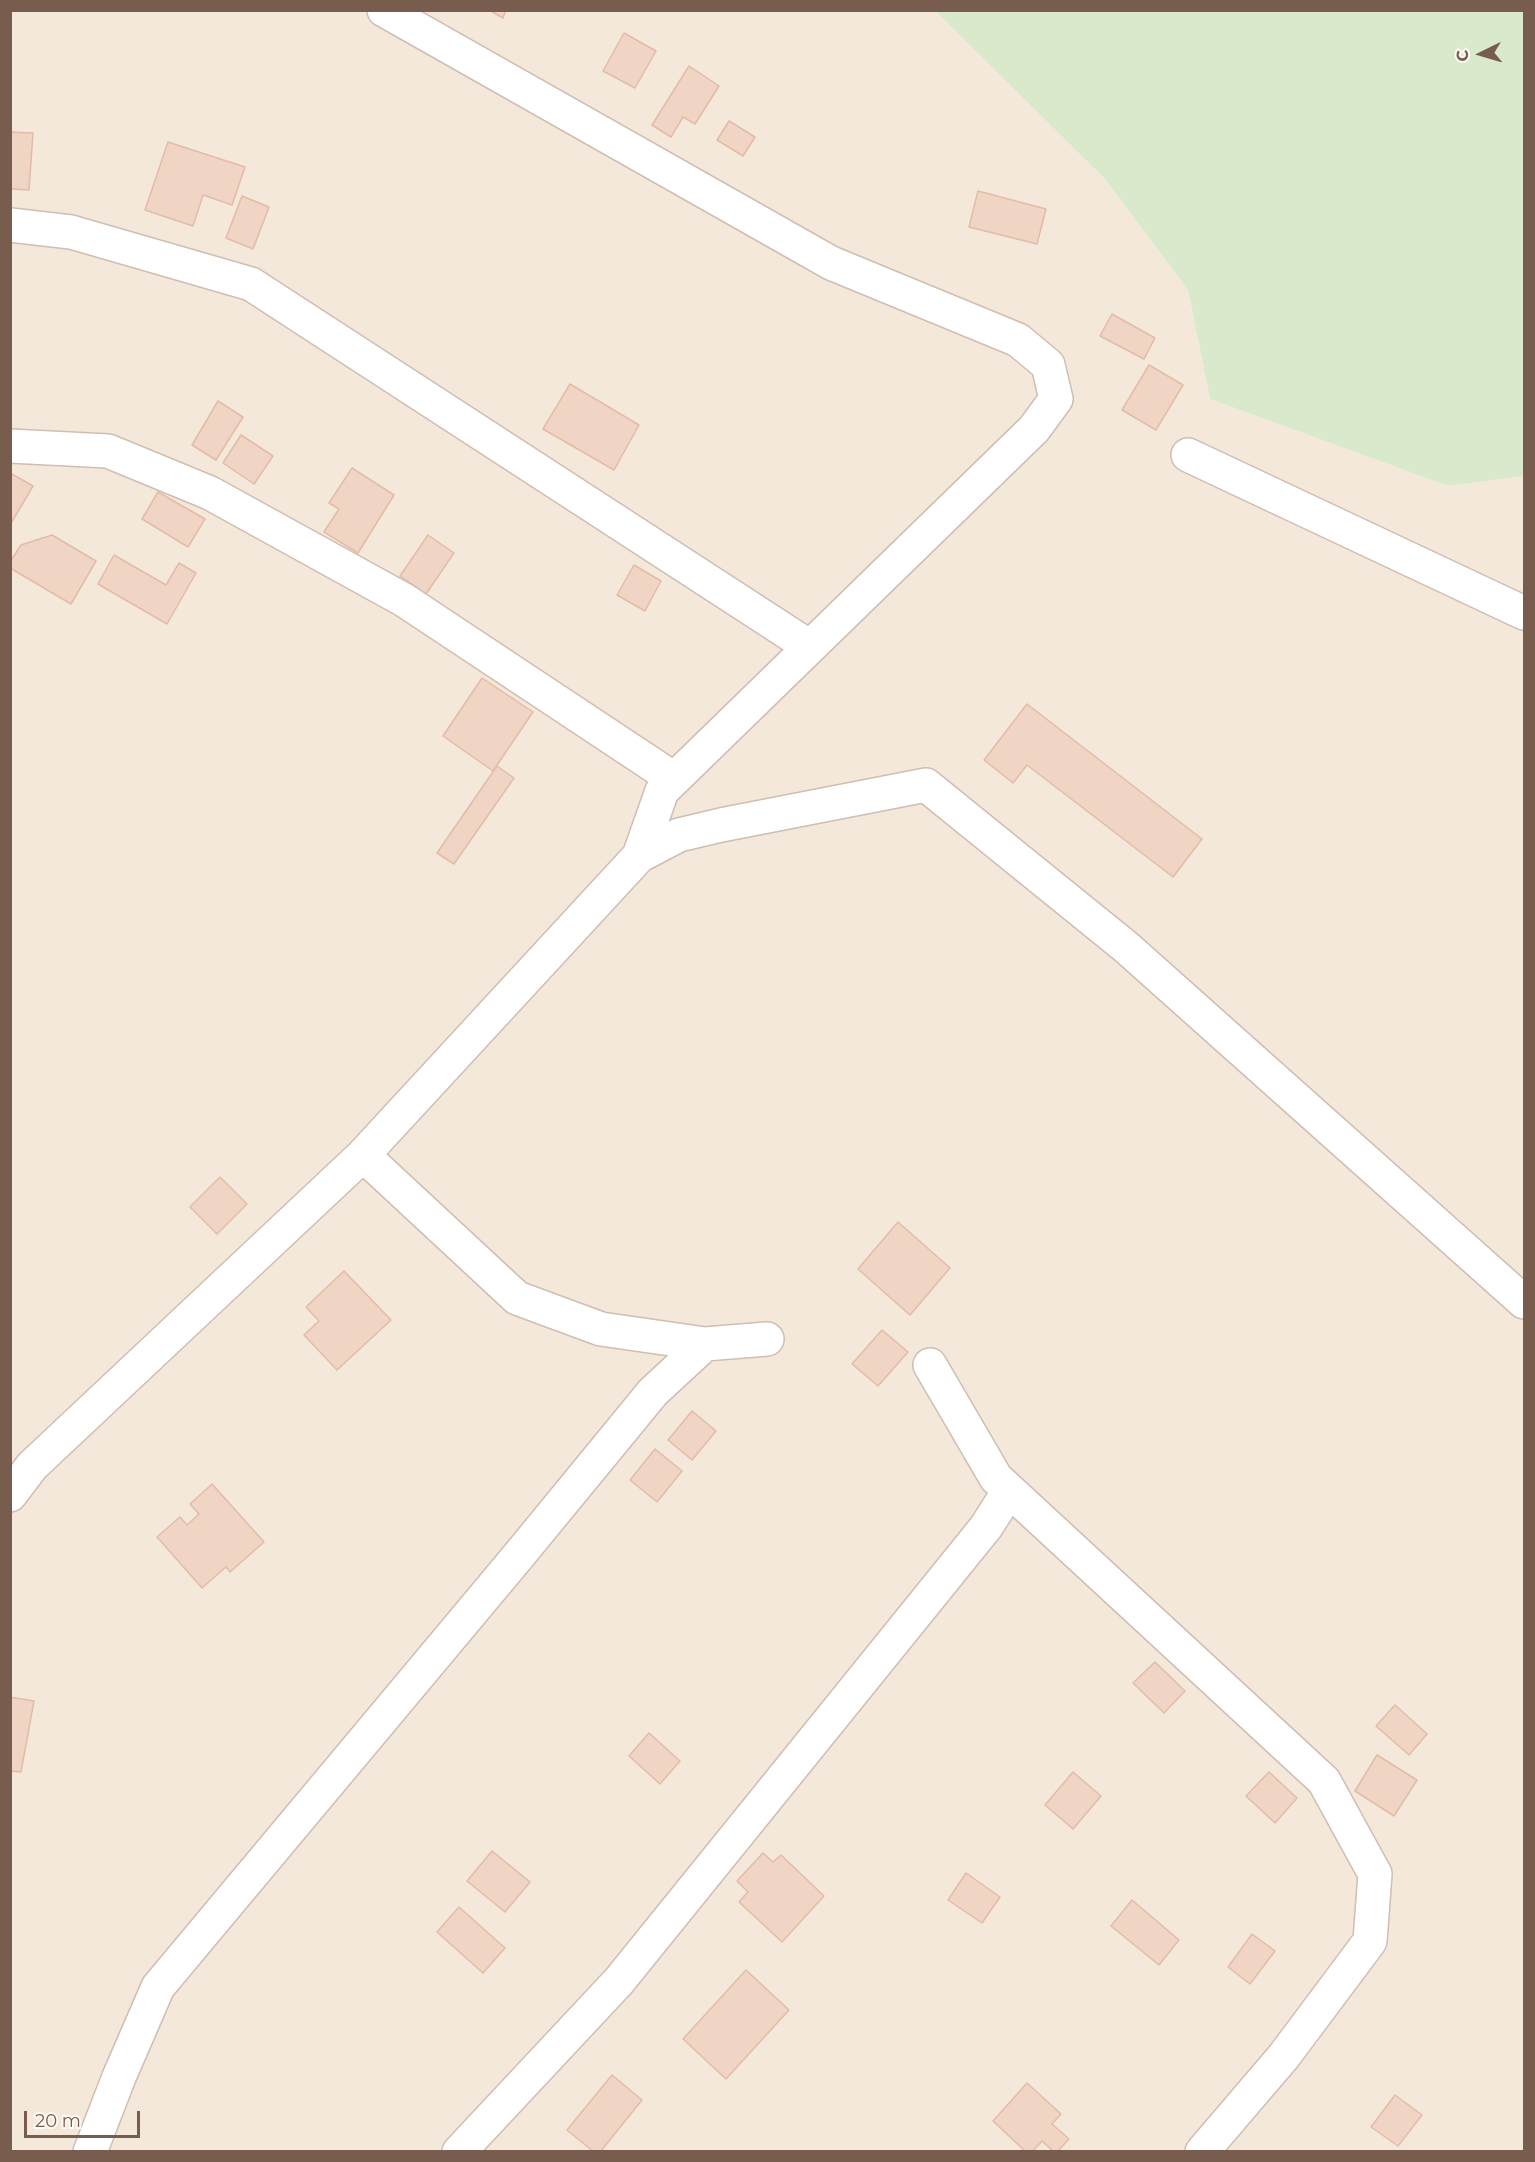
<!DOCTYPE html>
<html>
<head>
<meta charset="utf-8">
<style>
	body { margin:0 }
	#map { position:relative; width:1535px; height:2162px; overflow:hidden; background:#fcf6ed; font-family:Montserrat,sans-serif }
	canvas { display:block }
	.frame { position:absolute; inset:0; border:12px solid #785d4f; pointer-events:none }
	.north { position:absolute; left:1451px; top:24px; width:60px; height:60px; -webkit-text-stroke:4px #fefaf4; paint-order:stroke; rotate:265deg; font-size:16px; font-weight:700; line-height:24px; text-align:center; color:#785d4f }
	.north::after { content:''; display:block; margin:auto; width:21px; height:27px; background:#785d4f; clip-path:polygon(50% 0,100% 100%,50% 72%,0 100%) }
	.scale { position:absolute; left:24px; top:2111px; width:116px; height:27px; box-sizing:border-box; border:3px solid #785d4f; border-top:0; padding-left:8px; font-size:18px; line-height:21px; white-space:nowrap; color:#785d4f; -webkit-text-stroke:4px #fefaf4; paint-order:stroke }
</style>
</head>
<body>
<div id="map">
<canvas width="1535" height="2162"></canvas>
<div class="frame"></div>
<div class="north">С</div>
<div class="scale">20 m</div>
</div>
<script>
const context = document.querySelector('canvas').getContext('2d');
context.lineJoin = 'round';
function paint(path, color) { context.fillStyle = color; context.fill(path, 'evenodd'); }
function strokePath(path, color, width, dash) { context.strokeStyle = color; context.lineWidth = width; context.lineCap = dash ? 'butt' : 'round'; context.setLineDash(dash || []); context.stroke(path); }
paint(new Path2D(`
	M11,11H935L1105,179L1188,290L1210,399L1448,486L1524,476V2151L11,2152Z`), '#f4e8db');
paint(new Path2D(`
	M935,11H1524V476L1448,486L1210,399L1188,290L1105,179Z`), '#d8eacb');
const building = new Path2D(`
	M489,10H506L503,18Z
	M624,33L656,51L635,88L603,71Z
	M689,66L719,86L695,124L683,117L671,137L652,125Z
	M729,121L755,137L743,156L717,140Z
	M10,132L33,133L29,190L10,189Z
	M168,142L245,167L232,205L203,195L193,226L145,210Z
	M978,191L1046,209L1037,244L969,227Z
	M242,196L269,207L253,249L226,238Z
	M1112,314L1155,338L1144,359L1100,336Z
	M1149,365L1183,385L1156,430L1122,410Z
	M570,384L639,425L614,470L543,429Z
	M218,401L243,417L216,460L192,445Z
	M241,435L273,456L254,484L223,463Z
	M352,468L394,495L358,553L324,532L339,509L329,503Z
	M10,473L33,486L10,525Z
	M158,492L205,519L188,547L142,519Z
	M52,535L96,561L71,604L10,568V562L21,545Z
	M428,535L454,553L426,594L400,576Z
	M114,555L166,585L179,563L196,573L167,624L98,584Z
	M634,565L661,581L645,611L617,595Z
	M482,678L533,712L493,771L443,736Z
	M1027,704L1202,839L1173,877L1027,765L1013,783L984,760Z
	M497,766L514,778L454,864L437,853Z
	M220,1177L247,1204L217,1234L190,1207Z
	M898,1222L950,1268L910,1315L858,1269Z
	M344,1271L391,1320L337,1370L304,1335L319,1321L306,1307Z
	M882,1330L908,1352L878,1386L852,1364Z
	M692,1411L716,1431L692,1460L668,1440Z
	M655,1449L682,1471L657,1502L630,1480Z
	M212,1484L264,1542L230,1572L226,1567L202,1588L157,1537L180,1517L187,1525L199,1514L190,1504Z
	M1155,1662L1185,1691L1164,1713L1133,1683Z
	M10,1697L34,1701L21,1772L10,1771Z
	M1395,1705L1427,1734L1409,1755L1376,1726Z
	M649,1733L680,1761L660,1784L629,1756Z
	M1377,1755L1417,1780L1394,1816L1355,1791Z
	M1073,1772L1101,1796L1073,1829L1045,1805Z
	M1269,1772L1297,1798L1275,1823L1246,1796Z
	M492,1851L530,1882L505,1912L467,1881Z
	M763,1853L773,1862L781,1855L824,1896L782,1942L739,1902L748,1892L737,1881Z
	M966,1873L1000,1897L982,1923L948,1900Z
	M1132,1900L1179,1940L1159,1965L1111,1926Z
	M459,1907L505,1948L483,1973L437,1932Z
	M1252,1934L1275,1951L1250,1984L1228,1967Z
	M746,1970L789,2010L726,2079L683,2039Z
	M612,2075L642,2100L600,2152H594L567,2130Z
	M1027,2083L1061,2114L1052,2124L1069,2139L1057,2152H1054L1042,2141L1032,2152H1026L993,2121Z
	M1395,2095L1422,2115L1398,2146L1371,2127Z`);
paint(building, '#f0d5c5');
strokePath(building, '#e2bca6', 1.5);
const minor = new Path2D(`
	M384,10L831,263L1018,340L1048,365L1056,399L1034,429L662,791L639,856
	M10,225L71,232L251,284L810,647
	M10,446L108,451L210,493L404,600L674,779
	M1188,455L1524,613
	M363,1155L517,1298L601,1329L705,1344
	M930,1365L996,1478L1324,1781L1375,1874L1370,1941L1284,2056L1202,2152
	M10,1495L32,1466L363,1155L639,856L679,835L721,825L926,785L1126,947L1524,1302
	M90,2152L119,2077L158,1987L520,1554L653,1392L705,1344L767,1339
	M459,2152L619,1981L986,1527L1009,1491`);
strokePath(minor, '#cfbeb1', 36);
strokePath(minor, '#fff', 33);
</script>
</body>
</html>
